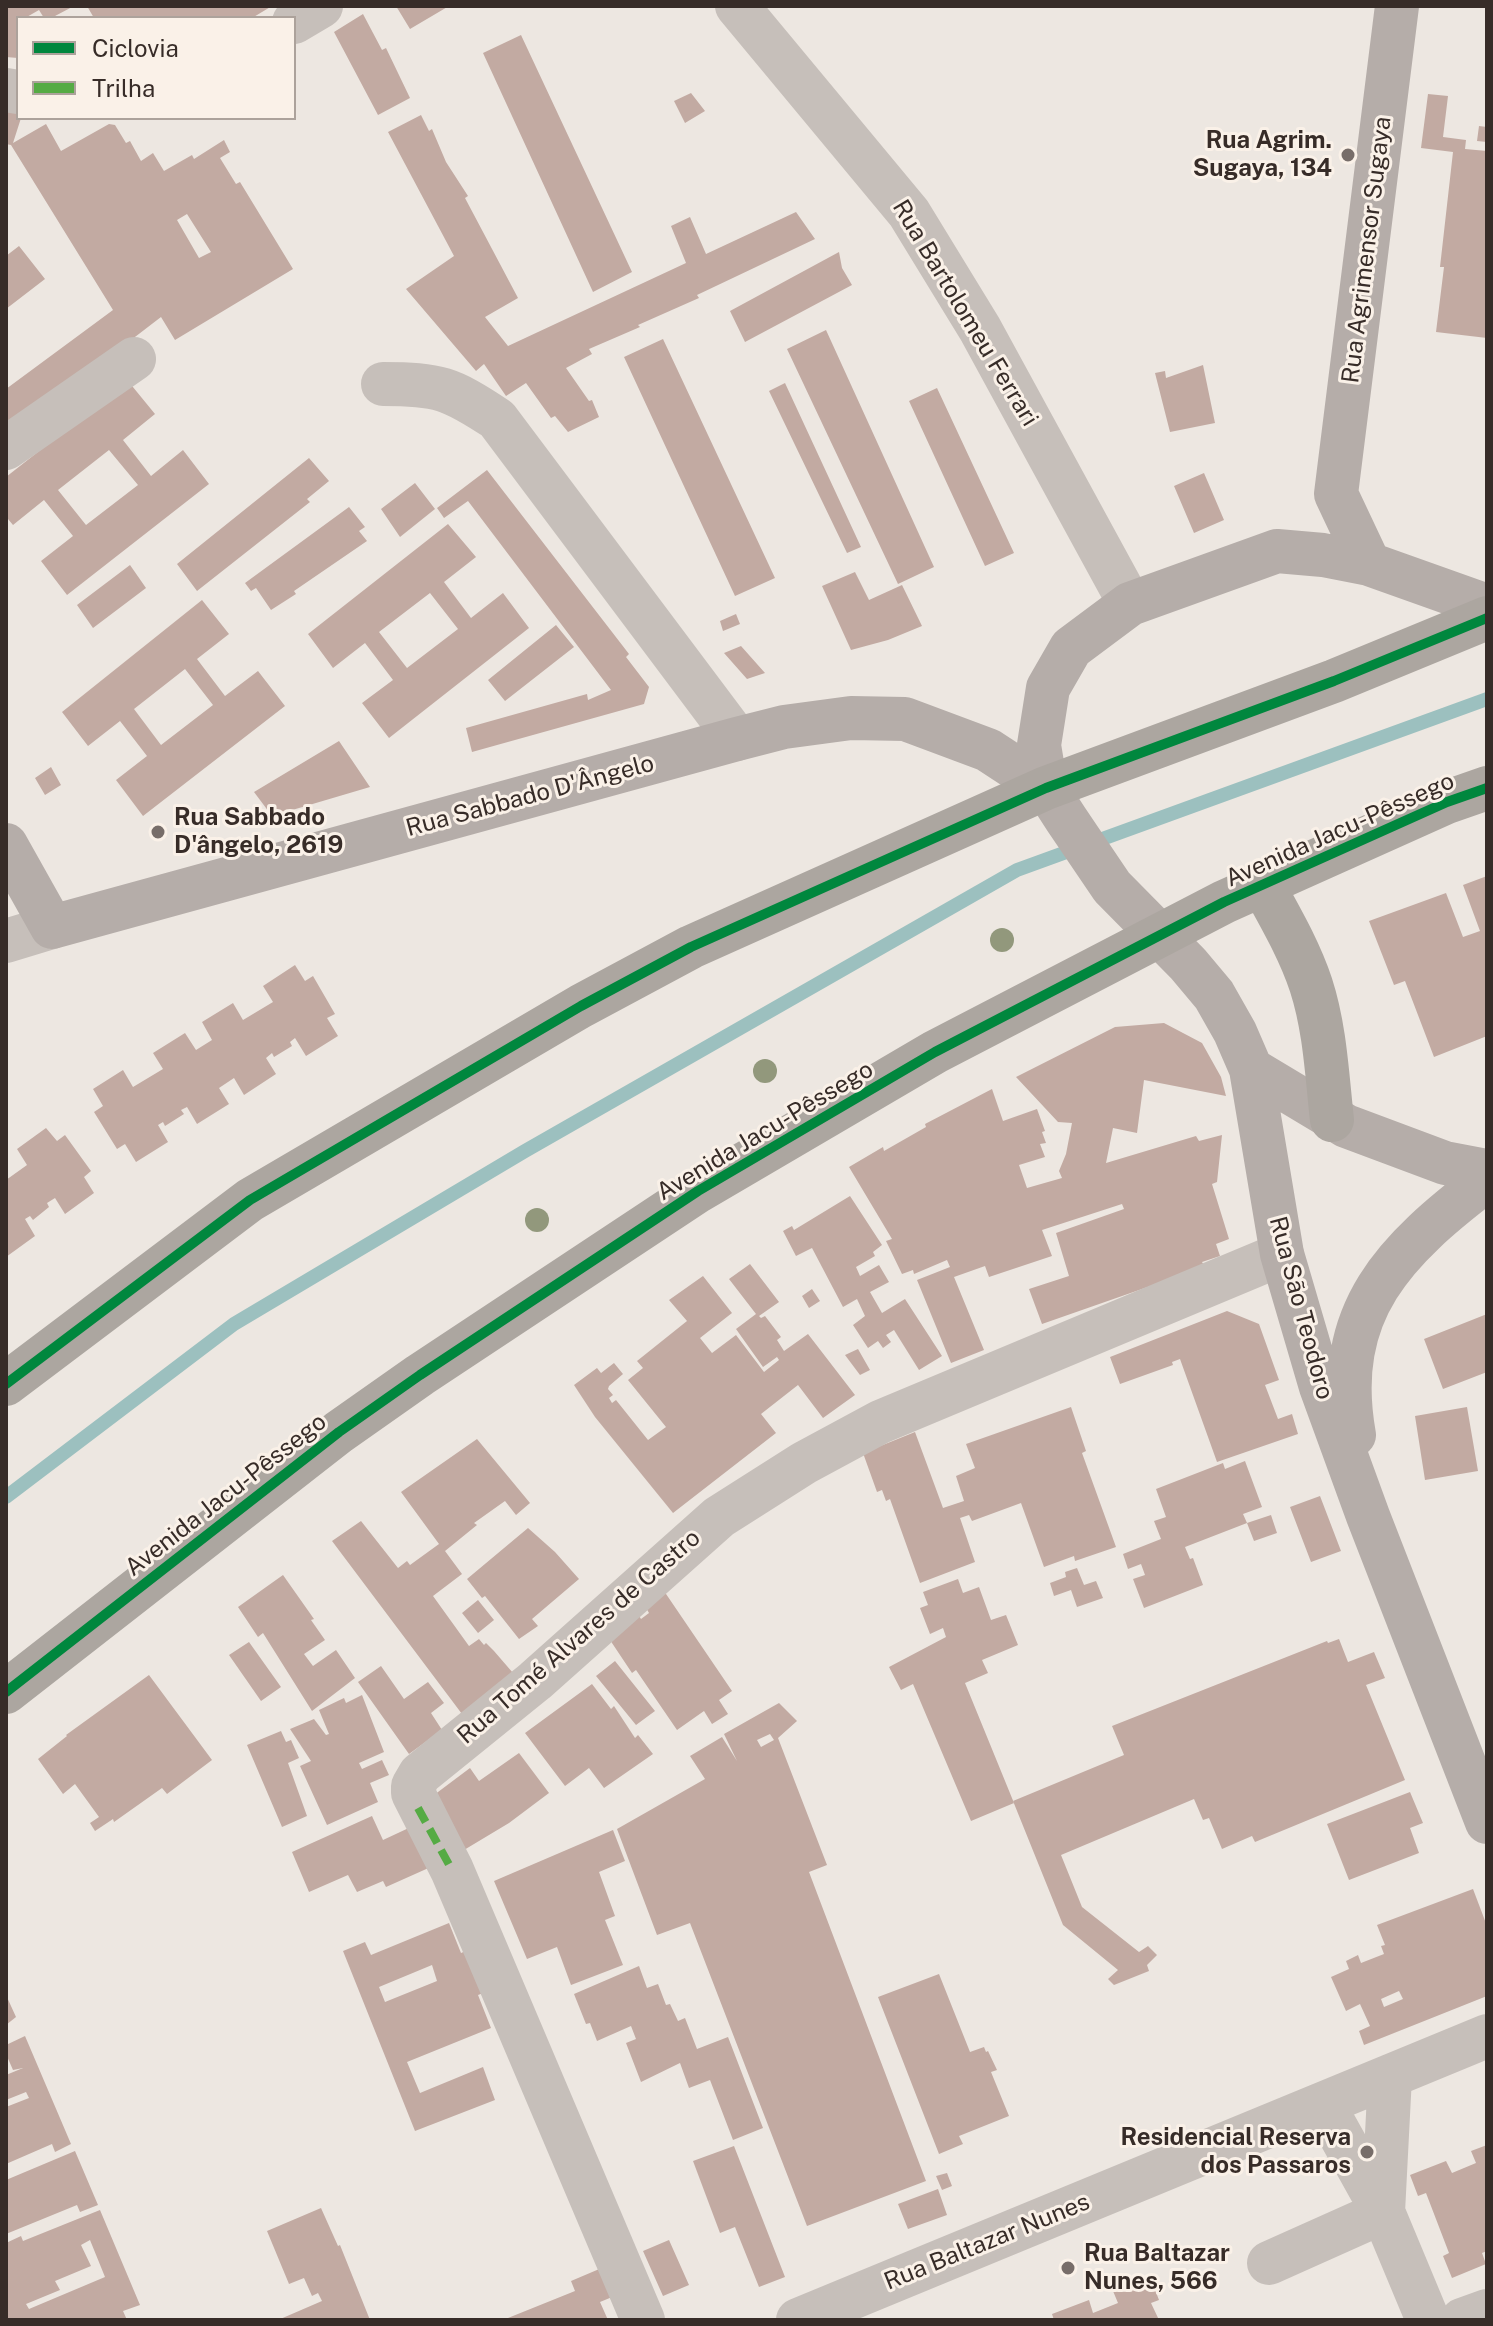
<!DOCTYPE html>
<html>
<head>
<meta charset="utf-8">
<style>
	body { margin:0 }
	#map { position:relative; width:1493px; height:2326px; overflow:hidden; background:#ede7e1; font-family:"Public Sans",sans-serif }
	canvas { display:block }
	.frame { position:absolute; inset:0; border:8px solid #372c28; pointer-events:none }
	.legend { position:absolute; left:16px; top:16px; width:280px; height:104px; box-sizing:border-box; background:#faf1e8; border:2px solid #aca29b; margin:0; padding:10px 14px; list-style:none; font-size:24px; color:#372c28 }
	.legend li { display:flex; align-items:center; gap:16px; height:40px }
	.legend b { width:40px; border:2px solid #aca29b }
</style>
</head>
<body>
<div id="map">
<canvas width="1493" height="2326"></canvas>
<div class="frame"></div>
<ul class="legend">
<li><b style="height:10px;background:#00873e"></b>Ciclovia</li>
<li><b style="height:10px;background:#55ab44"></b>Trilha</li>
</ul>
</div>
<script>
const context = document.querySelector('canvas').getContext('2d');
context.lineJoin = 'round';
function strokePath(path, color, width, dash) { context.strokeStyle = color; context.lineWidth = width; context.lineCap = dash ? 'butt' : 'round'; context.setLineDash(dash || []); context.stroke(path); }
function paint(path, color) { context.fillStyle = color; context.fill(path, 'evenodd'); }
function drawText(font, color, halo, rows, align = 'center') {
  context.font = font + ' "Public Sans",sans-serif'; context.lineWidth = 6; context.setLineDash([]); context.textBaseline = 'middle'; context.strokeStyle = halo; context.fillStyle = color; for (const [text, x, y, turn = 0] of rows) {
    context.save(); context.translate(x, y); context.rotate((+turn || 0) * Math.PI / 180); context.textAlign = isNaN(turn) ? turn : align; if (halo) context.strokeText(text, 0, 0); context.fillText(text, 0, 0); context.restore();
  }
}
strokePath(new Path2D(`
	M6,1497L234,1324L525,1151L1017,870L1487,699`), '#9cc0bf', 14);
paint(new Path2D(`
	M6,6H74L55,16L56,18H44L39,10L25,18H18V58L6,57Z
	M87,6H272L252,18H94Z
	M396,6H449L410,29Z
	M363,14L382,50L386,48L410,98L378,115L334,32Z
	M521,35L632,272L593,292L483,53Z
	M691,93L705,111L685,123L674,101Z
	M1428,94L1448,96L1443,137L1466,140L1465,149L1487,151V338L1436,332L1444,267H1440L1453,152L1421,148Z
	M6,108L18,109V118H21L13,143L46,124L61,151L109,124L115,125L126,143L130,141L141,161L153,153L164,171L192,155L194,159L224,140L230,152L220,158L236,184L240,182L293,269L175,340L161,317L6,436V389L113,310L11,145L6,144ZM187,214L211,252L199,258L177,220Z
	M421,115L429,131L432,129L446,162L468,196L465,198L518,298L485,317L508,346L686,263L671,226L690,217L706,254L796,212L815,239L697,295L699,298L638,325L640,327L589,349L592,354L566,368L589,401L592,400L599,417L568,432L555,416L551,418L526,383L506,396L484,364L476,371L406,289L454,256L388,132Z
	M1479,126L1487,127V142L1477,141Z
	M19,246L45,279L6,309V256Z
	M839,252L842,268L852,285L745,342L730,311Z
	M826,330L934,567L898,584L787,349Z
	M663,339L775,578L735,596L624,357Z
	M1203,365L1215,423L1170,432L1155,373L1165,371L1166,378Z
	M128,381L155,414L123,440L151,476L183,450L209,484L67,595L41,561L73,536L44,500L13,525L8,519L6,521V477ZM109,450L138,485L86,525L58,490Z
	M785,383L861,547L847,553L769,391Z
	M937,388L1014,553L985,566L909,401Z
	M309,458L329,481L307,499L310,502L197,591L177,564Z
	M487,470L629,654L626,657L649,687L644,704L472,752L466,728L587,694L588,700L611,690L468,501L444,518L437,508Z
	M1204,473L1224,520L1194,533L1174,486Z
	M415,483L435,509L400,537L381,509Z
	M349,507L365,527L359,531L367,541L294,591L296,594L271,610L256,588L251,591L245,583Z
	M448,524L476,557L444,582L471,618L503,593L529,628L389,738L362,703L393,680L365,643L333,668L308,634ZM430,593L458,629L407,668L379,632Z
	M130,565L146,588L93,628L77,605Z
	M855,572L869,600L902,585L922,626L888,640L851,650L822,586Z
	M202,600L229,634L197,659L225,696L258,671L285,706L143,816L116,780L147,756L120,721L88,746L62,712ZM185,669L213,705L161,745L134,709Z
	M736,614L740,624L723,631L720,621Z
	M556,625L574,647L505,701L488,680Z
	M741,646L765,673L747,679L724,653Z
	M339,741L370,787L272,816L254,792Z
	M51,767L61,785L45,795L35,778Z
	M1487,876V1036L1434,1057L1405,981L1394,985L1369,921L1446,893L1463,937L1480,931L1463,885Z
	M295,965L305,981L313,976L335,1014L327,1018L338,1036L306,1056L295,1038L290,1042L292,1046L274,1057L272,1053L266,1058L276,1074L244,1095L234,1078L219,1088L229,1104L197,1124L187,1107L181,1110L184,1114L165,1126L163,1122L158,1125L168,1142L136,1162L125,1144L117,1149L94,1112L103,1106L93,1089L123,1070L133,1087L163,1069L153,1053L185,1033L196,1050L212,1040L202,1022L233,1003L243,1020L273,1002L263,986Z
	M1164,1023L1202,1043L1221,1077L1226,1096L1144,1080L1137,1133L1113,1128L1106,1163L1196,1136L1199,1141L1222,1135L1217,1182L1212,1184L1229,1239L1216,1244L1220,1256L1202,1262L1205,1267L1042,1324L1029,1289L1069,1276L1056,1233L1124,1209L1122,1204L1042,1230L1052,1256L989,1277L985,1266L954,1277L984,1350L951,1363L917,1280L950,1267L947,1260L914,1274L913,1270L902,1274L886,1241L892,1239L849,1167L883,1147L884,1151L926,1127L925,1124L992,1089L1003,1121L1037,1109L1045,1131L1042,1132L1046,1143L1040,1144L1045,1157L1019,1165L1027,1188L1062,1178L1059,1171L1066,1154L1072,1123L1058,1122L1016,1077L1115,1027Z
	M46,1128L57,1141L65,1135L91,1171L84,1177L94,1193L65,1214L55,1198L47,1203L49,1207L33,1220L30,1216L25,1219L35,1236L6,1257V1180L27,1165L17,1149Z
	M850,1196L882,1245L873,1252L875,1256L856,1267L860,1276L879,1265L889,1282L870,1292L882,1313L905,1299L942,1356L919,1370L894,1330L886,1335L891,1342L883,1348L878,1341L868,1348L853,1325L865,1316L857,1299L843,1307L812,1248L796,1256L783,1231L792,1226L794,1230Z
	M750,1264L779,1302L759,1316L761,1318L765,1316L781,1337L777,1340L784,1351L808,1334L855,1395L823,1418L798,1385L761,1414L776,1433L673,1513L595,1417L574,1385L597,1368L601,1373L614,1363L623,1374L609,1386L608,1389L613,1395L609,1398L612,1403L616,1400L648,1440L666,1427L628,1380L643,1368L637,1361L687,1321L669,1300L703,1276L732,1313L700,1338L712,1353L736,1335L764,1372L779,1360L777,1357L763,1367L736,1329L756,1314L729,1279Z
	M812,1289L820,1301L809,1308L802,1296Z
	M1227,1311L1259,1324L1279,1380L1265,1385L1278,1419L1292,1414L1298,1434L1217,1462L1180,1359L1172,1362L1173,1365L1120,1384L1110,1357Z
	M1487,1314V1372L1443,1389L1424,1339Z
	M858,1349L870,1370L860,1375L845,1355Z
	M1071,1407L1086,1451L1082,1453L1116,1547L1075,1561L1074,1556L1044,1567L1021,1503L972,1521L969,1515L960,1518L975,1562L920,1583L890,1499L886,1501L882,1490L877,1492L863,1453L915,1432L943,1508L964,1501L956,1476L975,1468L966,1444Z
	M1467,1407L1478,1471L1425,1480L1415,1416Z
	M477,1439L530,1503L516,1515L505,1501L474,1523L477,1525L445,1551L462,1574L433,1596L469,1646L479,1639L484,1645L486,1643L494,1651L513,1673L462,1714L332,1541L361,1521L398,1568L407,1561L410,1565L439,1544L401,1492Z
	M1245,1461L1262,1507L1243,1514L1247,1523L1185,1547L1190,1559L1193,1558L1203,1585L1144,1608L1133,1579L1145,1575L1141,1564L1128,1569L1123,1554L1161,1539L1154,1521L1166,1517L1156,1489L1223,1463L1225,1469Z
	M1320,1496L1341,1551L1311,1562L1290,1507Z
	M1271,1515L1277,1533L1254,1541L1247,1523Z
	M528,1528L555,1552L579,1579L532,1619L538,1626L519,1639L485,1596L482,1598L467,1579Z
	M1077,1568L1084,1585L1096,1581L1103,1598L1077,1607L1071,1590L1054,1596L1050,1583L1066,1577L1065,1572Z
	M283,1575L314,1619L311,1620L325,1640L304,1654L313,1666L336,1650L355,1678L312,1711L263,1633L258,1637L238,1607Z
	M958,1579L963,1593L979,1587L991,1620L1006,1615L1018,1645L982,1660L988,1673L965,1683L1014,1803L971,1821L913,1684L901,1690L889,1667L946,1637L943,1628L930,1634L920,1608L928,1605L923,1592Z
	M664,1591L732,1691L719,1700L728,1714L712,1724L704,1711L677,1730L636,1670L632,1673L608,1637L636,1611L641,1619L649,1613L645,1606Z
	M478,1600L494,1620L478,1633L462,1613Z
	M1339,1639L1348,1662L1374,1652L1385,1678L1366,1685L1405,1780L1255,1842L1252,1836L1222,1849L1209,1818L1203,1820L1194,1799L1061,1855L1082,1907L1139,1952L1148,1946L1157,1955L1147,1965L1149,1971L1114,1985L1108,1979L1118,1970L1063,1925L1013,1801L1124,1755L1112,1726L1327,1641L1328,1643Z
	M249,1642L281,1687L261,1701L229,1655Z
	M615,1661L655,1711L636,1725L596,1676Z
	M381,1666L404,1699L428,1682L444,1703L431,1713L442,1730L409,1754L358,1682Z
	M149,1675L212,1760L167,1794L162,1788L114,1822L113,1819L95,1831L90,1823L99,1817L75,1784L63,1794L38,1759L67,1736L66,1735Z
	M592,1684L611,1709L614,1706L635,1738L638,1735L653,1754L604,1788L589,1768L565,1786L525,1733Z
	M362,1695L384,1752L359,1763L362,1769L382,1760L389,1775L370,1783L378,1802L327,1825L300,1766L311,1761L290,1729L314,1719L326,1735L329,1734L319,1710L344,1698L346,1703Z
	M779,1703L797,1721L778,1738L827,1865L809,1872L926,2181L807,2226L690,1923L657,1935L617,1829L705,1779L690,1756L722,1737L737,1761L724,1734ZM770,1734L774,1740L761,1747L757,1740Z
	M281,1731L286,1742L291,1740L299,1758L288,1763L307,1816L282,1827L247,1745Z
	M519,1753L549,1793L509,1823L459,1853L426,1801L470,1768L479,1781Z
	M1410,1792L1423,1823L1410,1828L1419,1853L1349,1880L1327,1824Z
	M372,1816L383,1840L413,1826L433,1866L386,1887L383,1881L357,1892L348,1875L309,1892L292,1852Z
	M613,1830L625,1861L599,1872L615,1916L605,1920L623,1965L571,1985L557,1947L527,1959L494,1881Z
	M1473,1889L1487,1926V1996L1364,2045L1359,2031L1370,2026L1360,2004L1346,2011L1331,1977L1349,1969L1346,1961L1358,1955L1361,1963L1384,1954L1381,1946L1385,1945L1377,1925ZM1399,1991L1403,1999L1384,2007L1381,1999Z
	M449,1923L461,1953L468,1950L486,1992L478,1995L491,2028L407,2062L420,2093L483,2067L495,2100L415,2131L343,1951L365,1942L371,1955ZM432,1965L437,1981L385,2002L379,1987Z
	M639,1966L647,1988L658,1984L666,2005L670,2004L678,2021L685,2018L697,2049L728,2037L763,2128L733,2140L710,2080L689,2088L680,2063L641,2082L626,2043L636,2039L631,2026L597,2041L590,2023L586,2024L574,1994Z
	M939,1974L970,2052L984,2047L986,2052L988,2051L997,2070L991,2072L1009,2116L959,2136L963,2144L939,2154L878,1997Z
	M6,1995L16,2017L6,2025Z
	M25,2036L71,2144L55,2152L52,2144L6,2164V2107L29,2098L26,2092L6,2100V2075L23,2068L13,2070L6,2054V2045Z
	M1487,2145V2251L1482,2253L1486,2264L1452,2278L1443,2256L1449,2253L1426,2193L1418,2196L1410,2175L1446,2161L1452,2173L1476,2163L1471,2151Z
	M734,2146L785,2277L759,2287L735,2227L720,2233L693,2161Z
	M75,2151L98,2205L80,2212L77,2205L6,2234V2180Z
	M947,2173L952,2186L942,2190L936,2176Z
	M938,2189L947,2215L908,2229L898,2204Z
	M321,2208L338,2246L340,2245L370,2320H278L322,2301L318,2293L312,2296L304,2278L289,2284L267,2231Z
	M100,2210L140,2305L123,2311L127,2320H6V2243L21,2236L23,2241ZM90,2240L105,2277L29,2309L26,2304L60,2290L55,2281L91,2266L81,2245Z
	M669,2240L689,2285L663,2296L643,2251Z
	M604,2267L617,2295L600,2302L608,2320H503L575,2291L571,2281Z
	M1150,2277L1159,2300L1151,2303L1159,2320H1054L1052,2314L1089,2300L1093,2313L1118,2303L1113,2291Z`), '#c2aaa2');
strokePath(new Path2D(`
	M737,6L909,213L980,329L1130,604
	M294,22L321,6
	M6,90L18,92
	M383,384C439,384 450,388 497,419L737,739
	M6,448L134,359
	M6,941L52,927
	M1390,2076L1383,2212L1428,2320
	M1269,2263L1383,2212L1323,2104
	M643,2320L452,1870L413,1793V1786L420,1774L535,1681L719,1517L804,1463L880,1422L1282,1254
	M798,2320L1487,2036
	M1462,2320L1487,2311`), '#c6bfba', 44);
strokePath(new Path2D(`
	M1369,564L1336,494L1397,6
	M1487,606L1369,564L1323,555L1277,551L1130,604L1071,648L1048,688L1039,745L1046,788L1066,819L1112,887L1188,964L1214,995L1235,1032L1251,1069L1282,1254L1321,1387L1368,1516L1487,1822
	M6,845L52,927L737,739L784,727L851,718L905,719L988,750L1046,788
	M1251,1069L1346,1126L1445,1163L1487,1171
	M1354,1435C1332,1311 1395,1250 1487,1180`), '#b5ada9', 44);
strokePath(new Path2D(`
	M1262,884C1280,917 1299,949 1311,985C1325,1028 1327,1075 1332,1120
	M6,1384L250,1200L581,1006L691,947L1046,788L1334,681L1487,618
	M6,1692L339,1432L420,1375L698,1191L935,1052L1224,902L1447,802L1487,788`), '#aca6a0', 44);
strokePath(new Path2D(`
	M418,1808L452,1870`), '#55ab44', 8, [16, 8]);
strokePath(new Path2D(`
	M6,1384L250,1200L581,1006L691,947L1046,788L1334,681L1487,618
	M6,1692L339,1432L420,1375L698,1191L935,1052L1224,902L1447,802L1487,788`), '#00873e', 10);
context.fillStyle = '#92987c';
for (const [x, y] of [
	[1002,940],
	[765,1071],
	[537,1220]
]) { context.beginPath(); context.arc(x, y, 12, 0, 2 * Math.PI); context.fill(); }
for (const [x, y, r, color] of [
	[1348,155,8,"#776d69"],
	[158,832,8,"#776d69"],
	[1367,2152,8,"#776d69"],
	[1068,2268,8,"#776d69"]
]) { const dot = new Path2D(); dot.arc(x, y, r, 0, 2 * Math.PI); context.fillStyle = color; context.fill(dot); strokePath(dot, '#faf1e8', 3); }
drawText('bold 24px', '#372c28', '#faf1e8', [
	["Rua Agrim.",1332,141],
	["Sugaya, 134",1332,169],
	["Rua Sabbado",174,818,"left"],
	["D'ângelo, 2619",174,846,"left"],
	["Residencial Reserva",1351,2138],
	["dos Passaros",1351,2166],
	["Rua Baltazar",1084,2254,"left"],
	["Nunes, 566",1084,2282,"left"]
], 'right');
drawText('24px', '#372c28', '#faf1e8', [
	["Rua Agrimensor Sugaya",1367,250,-83],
	["Rua Bartolomeu Ferrari",965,313,59],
	["Rua Sabbado D'Ângelo",530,796,-15],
	["Avenida Jacu-Pêssego",1340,830,-24],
	["Avenida Jacu-Pêssego",765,1131,-31],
	["Rua São Teodoro",1301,1308,75],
	["Avenida Jacu-Pêssego",226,1495,-38],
	["Rua Tomé Alvares de Castro",579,1637,-41],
	["Rua Baltazar Nunes",987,2242,-22]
]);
</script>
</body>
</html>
